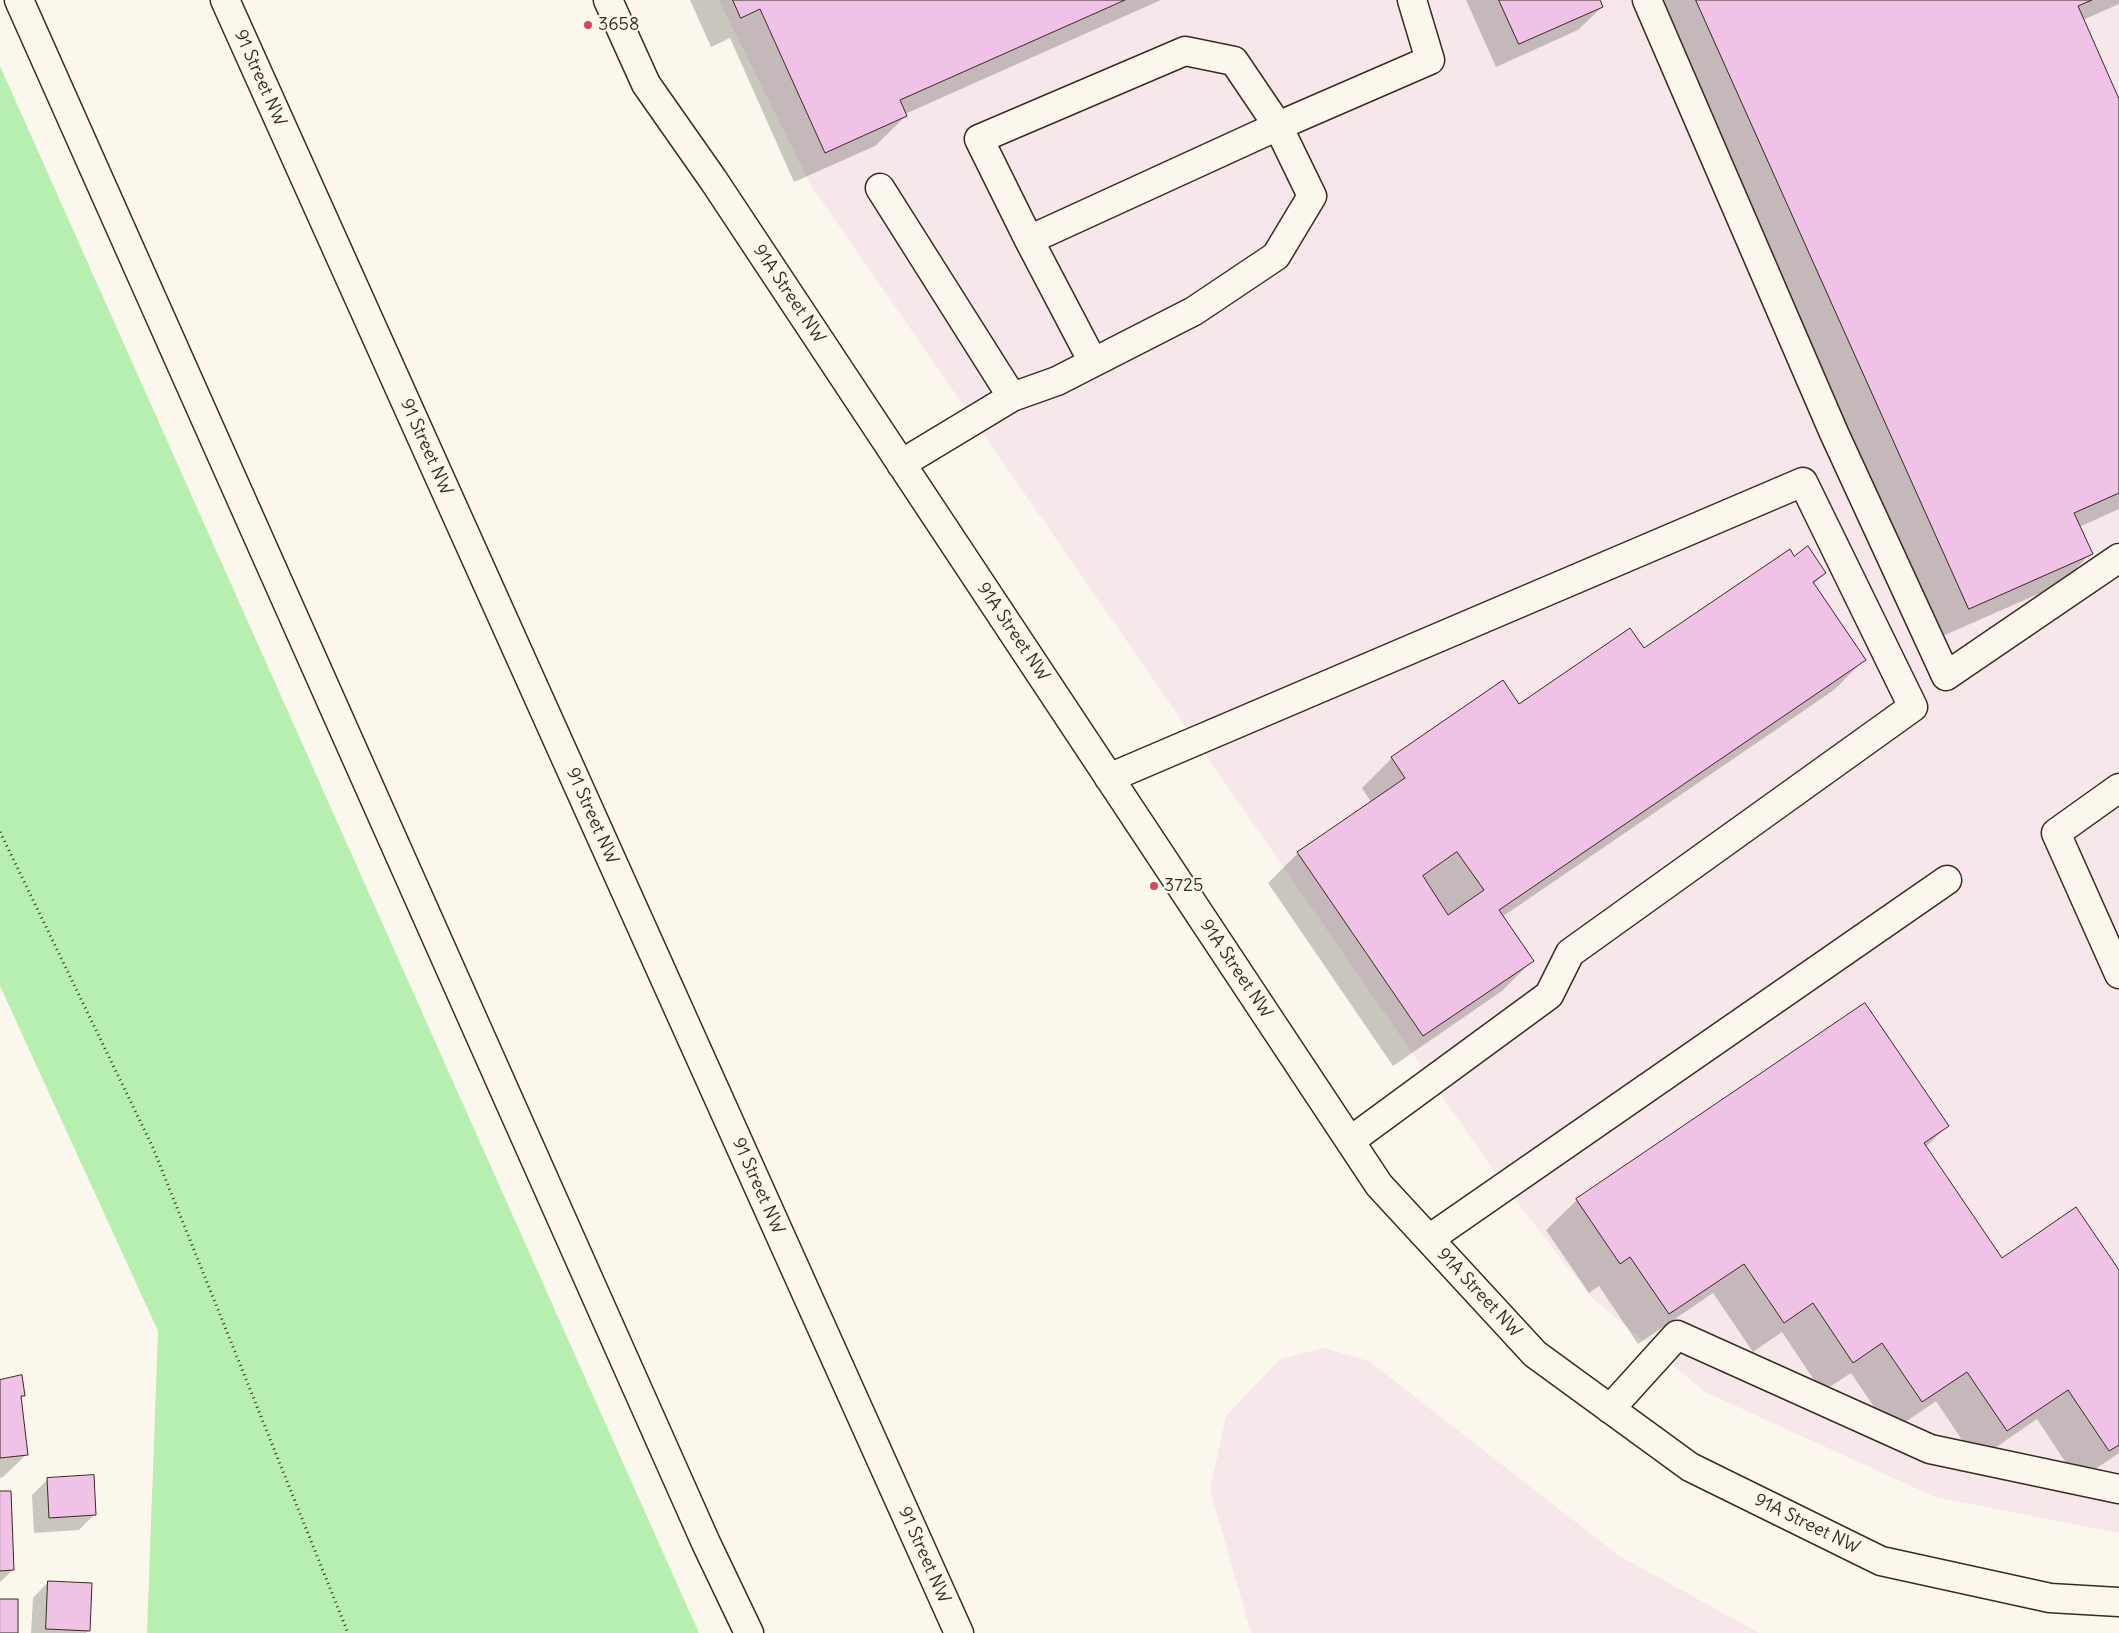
<!DOCTYPE html>
<html>
<head>
<meta charset="utf-8">
<style>
	body { margin:0 }
	canvas { display:block; background:#fbf7ec }
</style>
</head>
<body>
<canvas width="2119" height="1633"></canvas>
<script>
const context = document.querySelector('canvas').getContext('2d');
context.lineJoin = 'round';
function paint(path, color) { context.fillStyle = color; context.fill(path, 'evenodd'); }
function strokePath(path, color, width, dash) { context.strokeStyle = color; context.lineWidth = width; context.lineCap = dash ? 'butt' : 'round'; context.setLineDash(dash || []); context.stroke(path); }
function drawText(font, color, halo, rows, align = 'center') {
  context.font = font + ' Delius,sans-serif'; context.lineWidth = 4.5; context.setLineDash([]); context.textBaseline = 'middle'; context.strokeStyle = halo; context.fillStyle = color; for (const [text, x, y, turn = 0] of rows) {
    context.save(); context.translate(x, y); context.rotate((+turn || 0) * Math.PI / 180); context.textAlign = isNaN(turn) ? turn : align; if (halo) context.strokeText(text, 0, 0); context.fillText(text, 0, 0); context.restore();
  }
}
paint(new Path2D(`
	M719,0H2119V1533L1935,1497L1705,1392L1592,1298L1505,1187L810,184Z
	M1324,1348L1369,1361L1618,1555L1759,1633H1251L1210,1490L1226,1416L1280,1359Z`), '#f7e7ea');
paint(new Path2D(`
	M0,66L699,1633H147L158,1331L0,986Z`), '#b7efb1');
paint(new Path2D(`
	M690,0H1161L905,114L906,116L875,146L794,182L730,38L711,47Z
	M1466,0H1599L1602,7L1578,30L1496,67Z
	M1652,0H2119V4L2083,20L2119,102V509L2079,527L2091,553L2061,584L1938,638Z
	M1794,558L1825,573L1813,585L1864,660L1834,690L1502,917L1532,961L1502,991L1393,1066L1268,883L1298,853L1371,802L1362,788L1392,758L1644,650Z
	M1947,1126L1925,1148L2002,1260L2119,1273V1453L2078,1481L2037,1419L1976,1461L1936,1401L1891,1432L1851,1373L1822,1392L1782,1332L1753,1352L1713,1293L1638,1344L1599,1286L1589,1293L1546,1230L1577,1200Z
	M21,1376L24,1395L20,1399L27,1454L3,1477L0,1478V1379Z
	M48,1479L95,1514L79,1530L34,1533L32,1495Z
	M0,1493L13,1570L0,1582Z
	M48,1582L89,1630L86,1633H31L33,1598Z`), '#0003');
const building = new Path2D(`
	M733,0H1125L900,100L907,116L825,153L760,9L741,18Z
	M1499,0H1600L1603,7L1519,44Z
	M1696,0H2092L2078,6L2119,99V493L2074,513L2093,554L1969,609Z
	M1808,546L1826,573L1813,582L1866,660L1499,910L1534,961L1423,1036L1297,852L1405,778L1391,757L1503,680L1519,704L1630,628L1644,648L1790,549L1794,556Z
	M1457,852L1484,890L1448,915L1423,876Z
	M1865,1003L1949,1126L1924,1143L2002,1258L2076,1207L2119,1270V1445L2109,1451L2068,1390L2007,1431L1967,1372L1922,1402L1882,1343L1853,1363L1813,1303L1784,1323L1744,1264L1669,1314L1630,1257L1620,1264L1576,1199Z
	M22,1375L25,1396H21L28,1455L0,1458V1380Z
	M94,1475L96,1515L49,1518L47,1478Z
	M0,1491H11L14,1570L0,1571Z
	M48,1581L92,1583L90,1631L46,1629Z
	M0,1599H18V1633H0Z`);
paint(building, '#efc2e6');
strokePath(building, '#3b2a1e', 1);
const minor = new Path2D(`
	M608,0L646,84L714,181L1379,1185L1535,1354L1690,1467L1881,1561L2050,1598L2119,1602
	M1647,0L1834,433L1946,676L2119,558
	M880,188L1012,397L901,464
	M1029,240L979,139L1185,51L1234,61L1278,126L1430,60L1412,0
	M1012,397L1057,381L1194,311L1276,256L1312,196L1278,126L1029,240L1093,362
	M1109,778L1803,482L1913,707L1570,953L1549,995L1350,1141
	M2119,788L2056,833L2119,974
	M1429,1239L1947,880
	M1610,1409L1677,1335L1930,1449L2119,1489`);
const major = new Path2D(`
	M19,0L706,1543L749,1633
	M225,0L959,1633`);
strokePath(minor, '#3b2a1e', 31);
strokePath(major, '#3b2a1e', 31);
strokePath(new Path2D(`
	M0,832L153,1148L348,1633`), '#3b2a1e', 3, [1, 4]);
strokePath(minor, '#fbf7ec', 28);
strokePath(major, '#fbf7ec', 28);
for (const [x, y, r, color] of [
	[588,25,5,"#d1495b"],
	[1154,886,5,"#d1495b"]
]) { const dot = new Path2D(); dot.arc(x, y, r, 0, 2 * Math.PI); context.fillStyle = color; context.fill(dot); strokePath(dot, '#fbf7ec', 2); }
drawText('18px', '#3b2a1e', '#fbf7ec', [
	["3658",598,25],
	["3725",1164,886]
], 'left');
drawText('18px', '#3b2a1e', '#fbf7ec', [
	["91 Street NW",260,78,66],
	["91A Street NW",789,294,56],
	["91 Street NW",426,447,66],
	["91A Street NW",1013,632,56],
	["91 Street NW",592,816,66],
	["91A Street NW",1236,969,56],
	["91 Street NW",758,1186,66],
	["91A Street NW",1479,1293,47],
	["91A Street NW",1807,1524,26],
	["91 Street NW",924,1555,66]
]);
</script>
</body>
</html>
